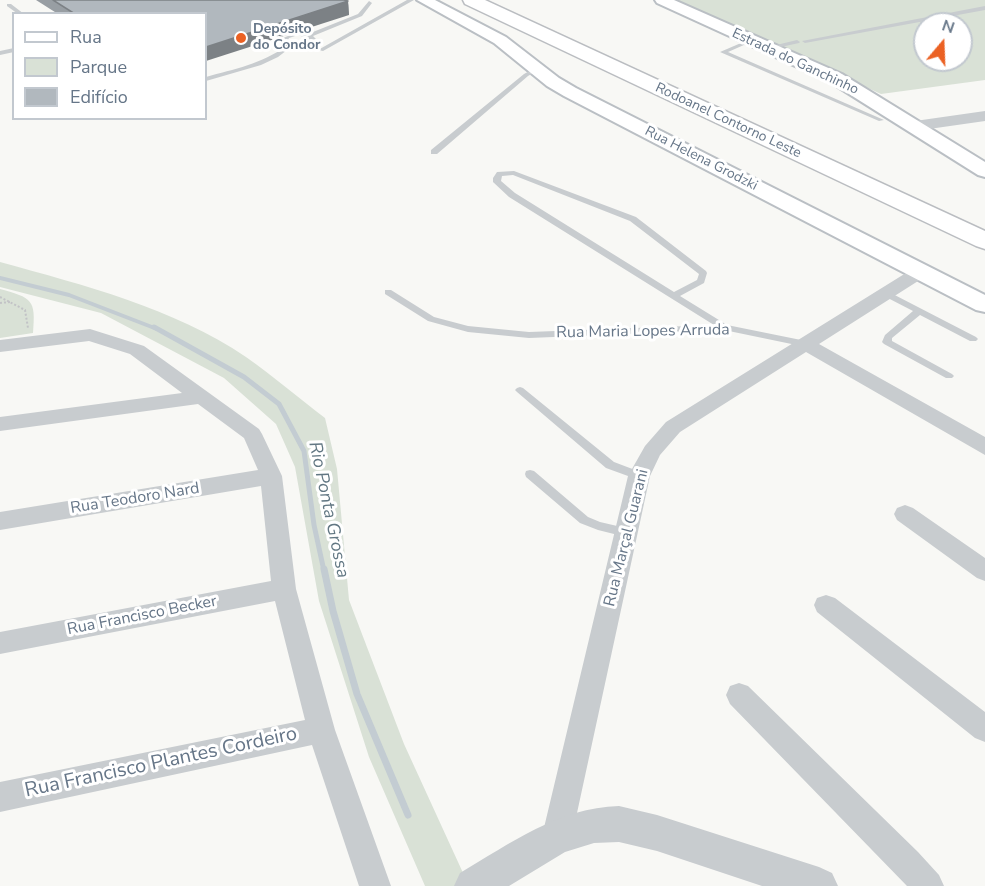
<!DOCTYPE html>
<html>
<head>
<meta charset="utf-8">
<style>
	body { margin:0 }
	#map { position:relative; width:985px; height:886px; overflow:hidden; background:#f8f8f5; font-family:"Nunito Sans",sans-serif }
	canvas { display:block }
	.legend { position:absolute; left:12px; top:12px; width:195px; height:108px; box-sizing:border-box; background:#fff; border:2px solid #c2c8cf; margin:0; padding:8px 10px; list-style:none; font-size:18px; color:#667688 }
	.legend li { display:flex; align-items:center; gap:12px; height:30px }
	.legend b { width:30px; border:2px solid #c2c8cf }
	.north { position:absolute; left:913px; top:12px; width:60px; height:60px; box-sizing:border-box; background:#fff; border:2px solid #c2c8cf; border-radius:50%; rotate:19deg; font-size:16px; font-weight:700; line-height:24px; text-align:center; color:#667688 }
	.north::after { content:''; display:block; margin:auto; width:21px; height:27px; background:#eb6123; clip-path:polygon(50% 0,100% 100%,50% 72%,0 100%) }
</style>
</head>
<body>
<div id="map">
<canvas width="985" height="886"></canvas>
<ul class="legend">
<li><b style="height:8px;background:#fff"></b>Rua</li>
<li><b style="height:16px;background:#d9e1d6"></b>Parque</li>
<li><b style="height:16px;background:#b1b8be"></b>Edifício</li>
</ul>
<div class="north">N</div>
</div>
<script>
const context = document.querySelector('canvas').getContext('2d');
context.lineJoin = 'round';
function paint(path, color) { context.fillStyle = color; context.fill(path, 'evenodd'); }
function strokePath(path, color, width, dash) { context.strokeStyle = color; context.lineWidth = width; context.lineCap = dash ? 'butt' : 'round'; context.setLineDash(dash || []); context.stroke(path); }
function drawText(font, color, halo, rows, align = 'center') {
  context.font = font + ' "Nunito Sans",sans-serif'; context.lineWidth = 6; context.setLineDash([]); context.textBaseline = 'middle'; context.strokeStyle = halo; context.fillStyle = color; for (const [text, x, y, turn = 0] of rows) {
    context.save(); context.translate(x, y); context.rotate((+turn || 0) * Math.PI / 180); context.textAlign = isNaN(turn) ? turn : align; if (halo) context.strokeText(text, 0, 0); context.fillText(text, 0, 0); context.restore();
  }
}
paint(new Path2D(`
	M675,0H985V80L881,94ZM925,24H961V60H925Z
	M0,262C83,285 174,308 246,357C273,376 299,398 325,418L337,469L349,600L404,744L469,886H425L369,757L319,601L295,467L276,424L224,378L101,313L0,287Z
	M0,289C32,298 36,299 33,333L0,338Z`), '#d9e1d6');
strokePath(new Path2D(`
	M0,278L69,295L157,329`), '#c3ccd2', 4);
strokePath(new Path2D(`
	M154,327L244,377L279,404L304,451L314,525L324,571`), '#c3ccd2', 5);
strokePath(new Path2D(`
	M324,569L333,611L357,694L408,815`), '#c3ccd2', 7);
const secondary = new Path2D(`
	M417,0H435L506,37L559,78L576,88L985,295V312L976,310L564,96L547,86L494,43Z
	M655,0H674L842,74L985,162V177L978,175L830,82L657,3Z`);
const motorway = new Path2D(`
	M463,0H485L985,231V249L976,246L465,4Z`);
strokePath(secondary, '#babfc4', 4);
strokePath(motorway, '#babdc1', 3);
strokePath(new Path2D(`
	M0,297L25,310L28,328
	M0,303L10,302`), '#c2c3c6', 2, [2, 2]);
paint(new Path2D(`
	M407,0H414L323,51L318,50Z
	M369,1L372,3L362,16L313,36L316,39L315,40L305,46L291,47L278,57L261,65L206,81V77C234,69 262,64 286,46L281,43V39L295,33L308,34L358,14ZM298,35L309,39L302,43L287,42L289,38Z
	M7,4H11L24,14H18L7,6Z
	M985,6V10L805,43L802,41Z
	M748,40L753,41L728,52L884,120L879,121L720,52Z
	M797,40L800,42L799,43L767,50L764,48Z
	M14,48V52L0,55V51Z
	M535,68L540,69L528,76L437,154H431V150L524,74Z
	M514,171L636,217L706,271L707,273L704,283L680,296L727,325L806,341L811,344L806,347L724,330L529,338L468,332L428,321L385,294V290H391L434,317L468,326L529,332L714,325L509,197L493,182V178L497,172ZM513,175L630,221L699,274L697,280L674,292L515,193L501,181L502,176Z
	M885,290L976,337L978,339L976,341H970L920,315L892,338V341L952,374L954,376L952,378H946L884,344L882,342L885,335L913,311L882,295V291Z
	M520,387L523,388L614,462L643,473L644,476L643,479L639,480L606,468L517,392L515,390L517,388Z
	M530,470L534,471L588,517L600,522L630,529L632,532L630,535L626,537L598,530L580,523L526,477L525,474L526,471Z`), '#c8cccf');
paint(new Path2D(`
	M920,267L926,268L929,272L926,276L819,344L985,437V455L806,352L680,432L660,455L650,476L572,836L568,847L557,851L546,847L542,836L628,476L645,446L666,422L914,268Z
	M90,329L144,346L259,429L262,434L282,476L296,589L335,730L391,886H359L312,745L0,812V782L305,720L275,601L0,654V632L271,581L261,486L0,530V512L258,470L244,438L198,404L0,431V417L182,393L130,354L89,341L0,352V340Z
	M905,505L913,508L985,558V581L977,578L897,520L894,514L897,508Z
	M826,595L835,598L985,712V742L975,738L817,612L814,605L817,598Z
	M739,683L748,686L918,852L939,875L944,886H907L730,704L726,695L730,686Z`), '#c8cccf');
paint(new Path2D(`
	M985,111V121L915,131L907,126L915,121Z
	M619,806L657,815L819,867L832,873L838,886H762L657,851L619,842L594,843L565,852L509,886H454L460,873C511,843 558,808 619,806Z`), '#c8cccf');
paint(secondary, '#fff');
paint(motorway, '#fff');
paint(new Path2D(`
	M36,0H344L348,1L349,15L58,14Z`), '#989ea3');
paint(new Path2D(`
	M348,1L349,15L206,61V47Z`), '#7c8185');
const building = new Path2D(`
	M53,0H344L348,1L206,47V14H75Z`);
paint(building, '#b1b8be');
strokePath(building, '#7c8185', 1.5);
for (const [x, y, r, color] of [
	[241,38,6,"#eb6123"]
]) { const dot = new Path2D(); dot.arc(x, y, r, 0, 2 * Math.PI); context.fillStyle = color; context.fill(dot); strokePath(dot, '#fff', 2); }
drawText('bold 14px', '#667688', '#fff', [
	["Depósito",253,30],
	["do Condor",253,46]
], 'left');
drawText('14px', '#667688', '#fff', [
	["Estrada do Ganchinho",795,62,25],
	["Rodoanel Contorno Leste",728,121,25],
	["Rua Helena Grodzki",701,159,27]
]);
drawText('16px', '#667688', '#fff', [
	["Rua Maria Lopes Arruda",643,332,-1],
	["Rua Teodoro Nard",135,499,-9],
	["Rua Marçal Guarani",627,538,-76],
	["Rua Francisco Becker",142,616,-11]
]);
drawText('italic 18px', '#627783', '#fff', [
	["Rio Ponta Grossa",328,510,78]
]);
drawText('20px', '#667688', '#fff', [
	["Rua Francisco Plantes Cordeiro",161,763,-12]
]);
</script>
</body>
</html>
